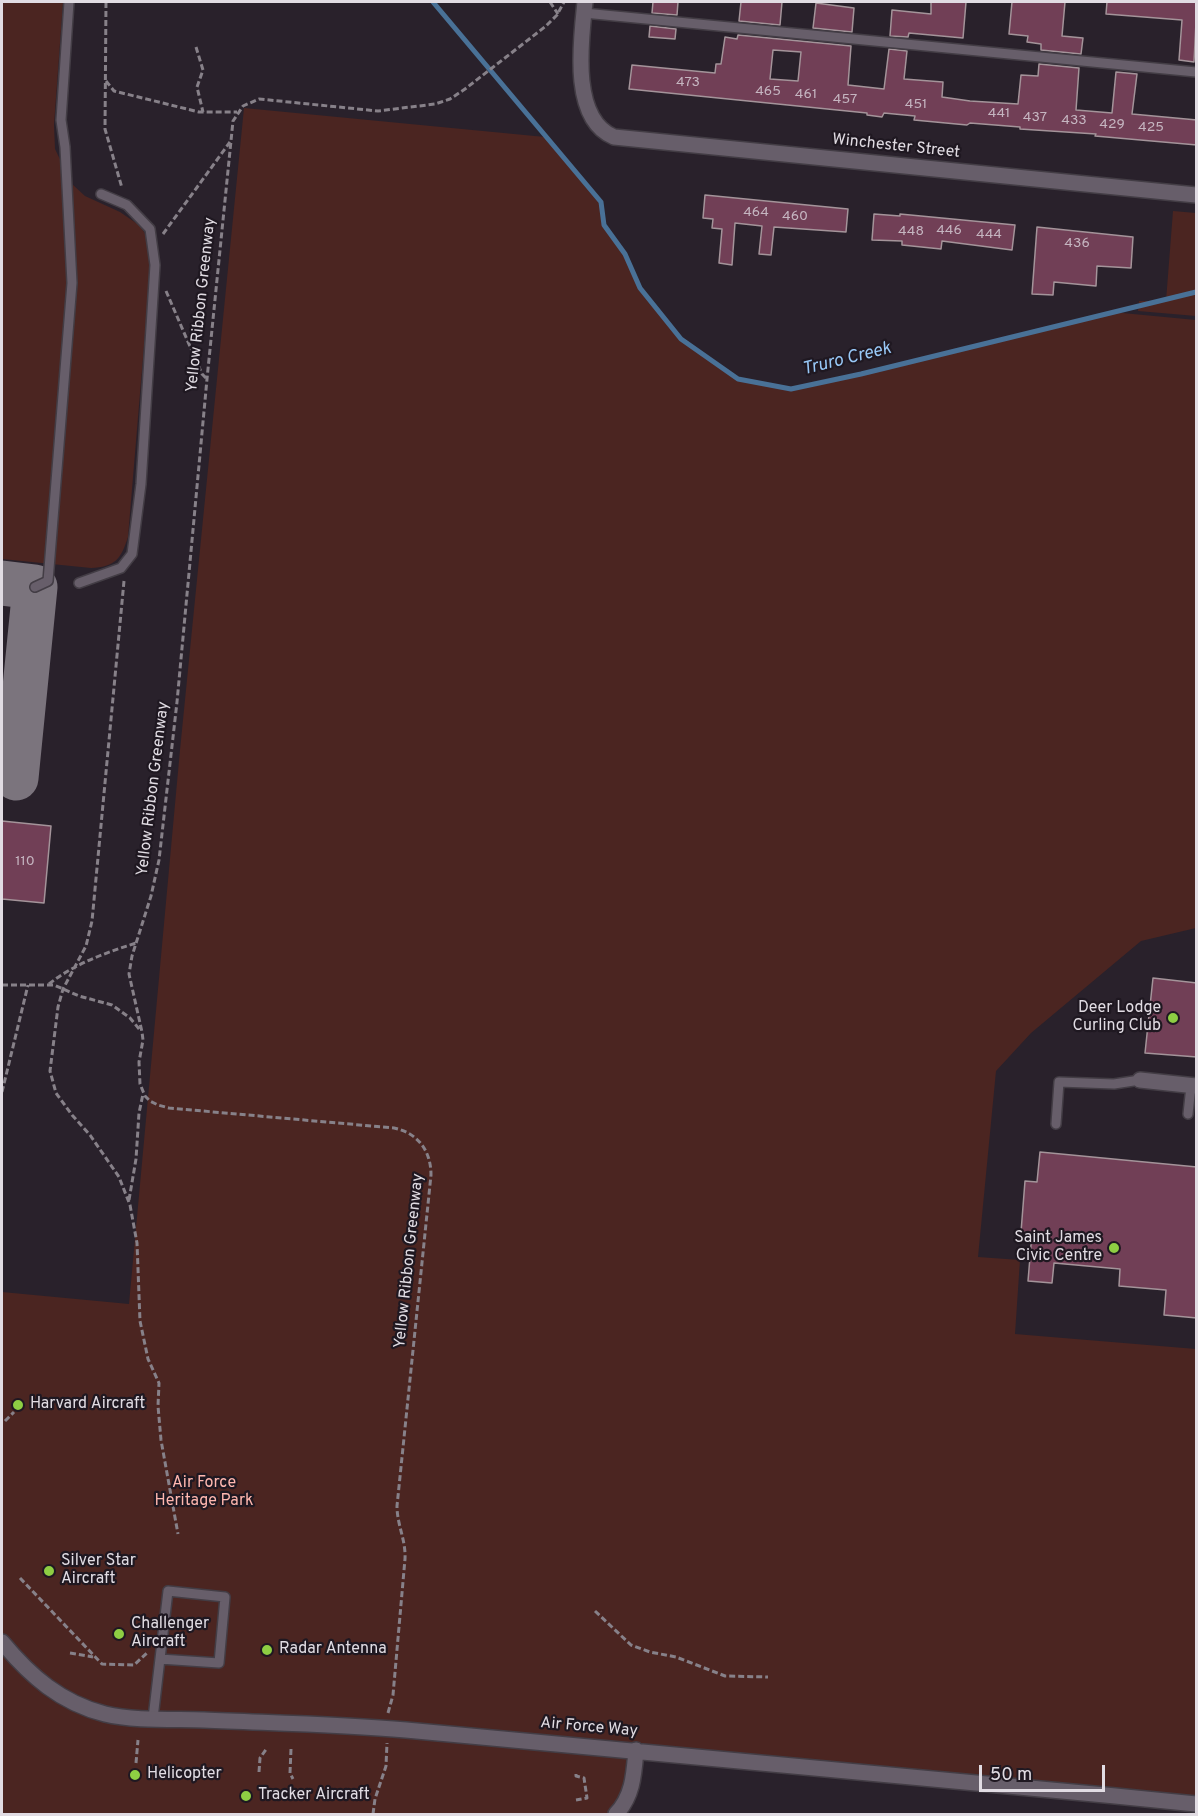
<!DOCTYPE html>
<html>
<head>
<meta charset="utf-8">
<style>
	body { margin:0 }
	#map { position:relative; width:1198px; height:1816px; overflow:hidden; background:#29212b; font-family:Overpass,sans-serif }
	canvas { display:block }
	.frame { position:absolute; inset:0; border:3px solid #e1dce3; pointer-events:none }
	.scale { position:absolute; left:979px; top:1765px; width:126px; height:27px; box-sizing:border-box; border:3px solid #e1dce3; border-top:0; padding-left:8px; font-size:18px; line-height:21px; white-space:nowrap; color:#e1dce3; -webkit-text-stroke:4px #1f1821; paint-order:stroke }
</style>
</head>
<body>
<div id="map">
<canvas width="1198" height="1816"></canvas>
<div class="frame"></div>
<div class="scale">50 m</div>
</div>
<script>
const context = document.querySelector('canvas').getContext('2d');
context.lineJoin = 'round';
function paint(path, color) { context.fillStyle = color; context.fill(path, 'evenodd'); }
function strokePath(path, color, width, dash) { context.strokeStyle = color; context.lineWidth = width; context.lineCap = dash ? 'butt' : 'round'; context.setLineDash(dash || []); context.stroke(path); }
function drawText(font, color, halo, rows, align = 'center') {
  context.font = font + ' Overpass,sans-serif'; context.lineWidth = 4.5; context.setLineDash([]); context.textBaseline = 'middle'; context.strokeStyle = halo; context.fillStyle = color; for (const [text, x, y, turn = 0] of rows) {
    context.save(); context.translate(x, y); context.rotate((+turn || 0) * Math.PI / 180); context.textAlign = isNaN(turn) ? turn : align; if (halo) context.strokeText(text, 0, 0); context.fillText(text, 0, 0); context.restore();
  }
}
paint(new Path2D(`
	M2,2H63L54,125L55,149L72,184L85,196L120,212L139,225L144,232L152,250L128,537C121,559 115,567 91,568L2,559Z
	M244,108L545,137L601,202L604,225L625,254L640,287L681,339L738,379L791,389L861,374L1112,312L1196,320V928L1141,941L1031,1033L996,1071L978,1257L1020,1260L1015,1334L1196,1349V1804L637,1750L616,1814H2V1292L129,1304L180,750Z
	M1173,211L1196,213V316L1138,311L1139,301H1166Z`), '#4b2521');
strokePath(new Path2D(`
	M433,2L601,202L604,225L625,254L640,288L681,339L738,379L791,389L861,374L1196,292`), '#497197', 5);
strokePath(new Path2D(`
	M2,583L35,587L16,778`), '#7b747d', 45);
const building = new Path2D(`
	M653,2H678L677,15L652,13Z
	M741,2H782L780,25L739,21Z
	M931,2H966L963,38L909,33L908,37L890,36L892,10L931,14Z
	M1012,2H1065L1062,36L1083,38L1081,54L1041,50V44L1027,42L1028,36L1009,34Z
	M1107,2H1197L1194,62L1179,60L1182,20L1106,14Z
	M816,3L854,8L852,32L813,28Z
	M650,26L676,29L675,39L649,37Z
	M738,35L851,46L848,85L884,89L889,49L907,51L904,79L943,82L942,97L970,101L1018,104L1021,75L1038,76L1039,64L1079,68L1076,110L1112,113L1116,72L1137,74L1132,114L1197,120V145L1095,136L1096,134L1020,129V127L970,123L967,125L914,120L915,116L884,113L882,117L867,115V113L629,89L632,65L715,73L716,64H721L725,37L737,39ZM773,50L801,52L798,81L770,79Z
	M705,195L848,209L846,232L774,227L771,255L759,254L762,226L735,223L732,265L719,263L722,229L712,228L713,219L703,218Z
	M874,214L900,216V214L1015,225L1012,250L942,241L941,249L902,245V241L872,240Z
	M1037,227L1133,237L1131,268L1097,266L1096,286L1054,282L1053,295L1032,294Z
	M2,821L51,826L44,903L2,899Z
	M1153,978L1197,983V1057L1145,1053Z
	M1040,1152L1197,1167V1318L1164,1315L1166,1290L1119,1286L1120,1269L1054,1263L1052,1283L1028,1281L1032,1233L1021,1232L1025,1181L1037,1182Z`);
paint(building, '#713f56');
strokePath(building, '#a4949a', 1.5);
const lane = new Path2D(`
	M584,13L1196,72
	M79,583L121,568L132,554L141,484L155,265L150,229L127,205L101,194
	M35,587L48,581L72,283L65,147L61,120L69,2
	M1188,1114L1191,1086
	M1056,1124L1059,1082L1114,1084L1140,1080
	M153,1718L168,1591L225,1597L219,1663L160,1659`);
const street = new Path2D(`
	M585,2C581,40 570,119 614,137L1196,195
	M1140,1080L1196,1086
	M2,1642C30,1676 61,1703 105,1714C134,1721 174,1719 204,1720C271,1723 339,1724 406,1730C670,1753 933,1778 1196,1804
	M616,1814C633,1796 634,1774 636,1750`);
strokePath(lane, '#433d45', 12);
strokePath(street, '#433d45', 18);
strokePath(new Path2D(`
	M106,2L105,129L122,188
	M550,2L558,14
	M196,47L203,70L197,87L203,112
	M106,81L114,91L199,112H237
	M163,234L230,142
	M166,291L202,374L207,379
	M124,581L92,921L86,946L63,989L58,1007L50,1071L56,1093L72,1115L90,1135L119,1177L130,1205L137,1243L140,1321L148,1359L159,1383L158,1406L161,1440L178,1534
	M49,984C74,964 105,953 136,943
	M2,985H54L79,996L112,1005L130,1018L140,1030
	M2,1092L28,985
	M129,1200L136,1159L139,1113L143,1094
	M5,1421L14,1412
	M20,1578L102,1664L134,1665L148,1652
	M595,1611L631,1645L650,1652L676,1657L725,1676L768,1677
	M70,1653L93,1657
	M388,1713L393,1695L405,1559C406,1540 397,1525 397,1506L431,1175C431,1151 418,1133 394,1128L169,1108L158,1105L150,1101L145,1096L140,1084L139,1062L143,1040L142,1032L129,974L132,956L151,896L159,860L177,702L207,379L233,121L243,106L259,99L378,111L435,104L450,99L465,89L546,26L557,15L564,2
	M291,1749L290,1773L293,1779
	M136,1763L138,1740
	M259,1772L260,1758L267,1748
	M576,1774V1776L584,1778L587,1798L576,1800
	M373,1814L375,1799L386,1766L387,1743`), '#878189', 3, [6, 3]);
strokePath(lane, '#675e6a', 9);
strokePath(street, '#675e6a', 15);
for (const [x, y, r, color] of [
	[1173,1018,6,"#8ece43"],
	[1114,1248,6,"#8ece43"],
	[18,1405,6,"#8ece43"],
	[49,1571,6,"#8ece43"],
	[119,1634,6,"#8ece43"],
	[267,1650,6,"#8ece43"],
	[135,1775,6,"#8ece43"],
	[246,1796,6,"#8ece43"]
]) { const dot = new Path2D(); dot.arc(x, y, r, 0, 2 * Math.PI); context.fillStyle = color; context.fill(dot); strokePath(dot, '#1f1821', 2); }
drawText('14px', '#c5b5c0', null, [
	["473",688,83],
	["465",768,92],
	["461",806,95],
	["457",845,100],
	["451",916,105],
	["441",999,114],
	["437",1035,118],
	["433",1074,121],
	["429",1112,125],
	["425",1151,128],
	["464",756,213],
	["460",795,217],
	["446",949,231],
	["448",911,232],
	["444",989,235],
	["436",1077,244],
	["110",25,862]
]);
drawText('16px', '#e1dce3', '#1f1821', [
	["Winchester Street",896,147,6],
	["Yellow Ribbon Greenway",202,305,-84],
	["Yellow Ribbon Greenway",154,789,-83],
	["Yellow Ribbon Greenway",410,1261,-84],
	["Air Force Way",589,1728,5]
]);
drawText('16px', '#e1dce3', '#1f1821', [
	["Deer Lodge",1161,1009,"right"],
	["Curling Club",1161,1027,"right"],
	["Saint James",1102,1239,"right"],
	["Civic Centre",1102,1257,"right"],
	["Harvard Aircraft",30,1405],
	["Silver Star",61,1562],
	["Aircraft",61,1580],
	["Challenger",131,1625],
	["Aircraft",131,1643],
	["Radar Antenna",279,1650],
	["Helicopter",147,1775],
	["Tracker Aircraft",258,1796]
], 'left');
drawText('16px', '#ffb7af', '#1f1821', [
	["Air Force",204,1484],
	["Heritage Park",204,1502]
]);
drawText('italic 18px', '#98c8f7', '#1f1821', [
	["Truro Creek",847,360,-14]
]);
</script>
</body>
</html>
